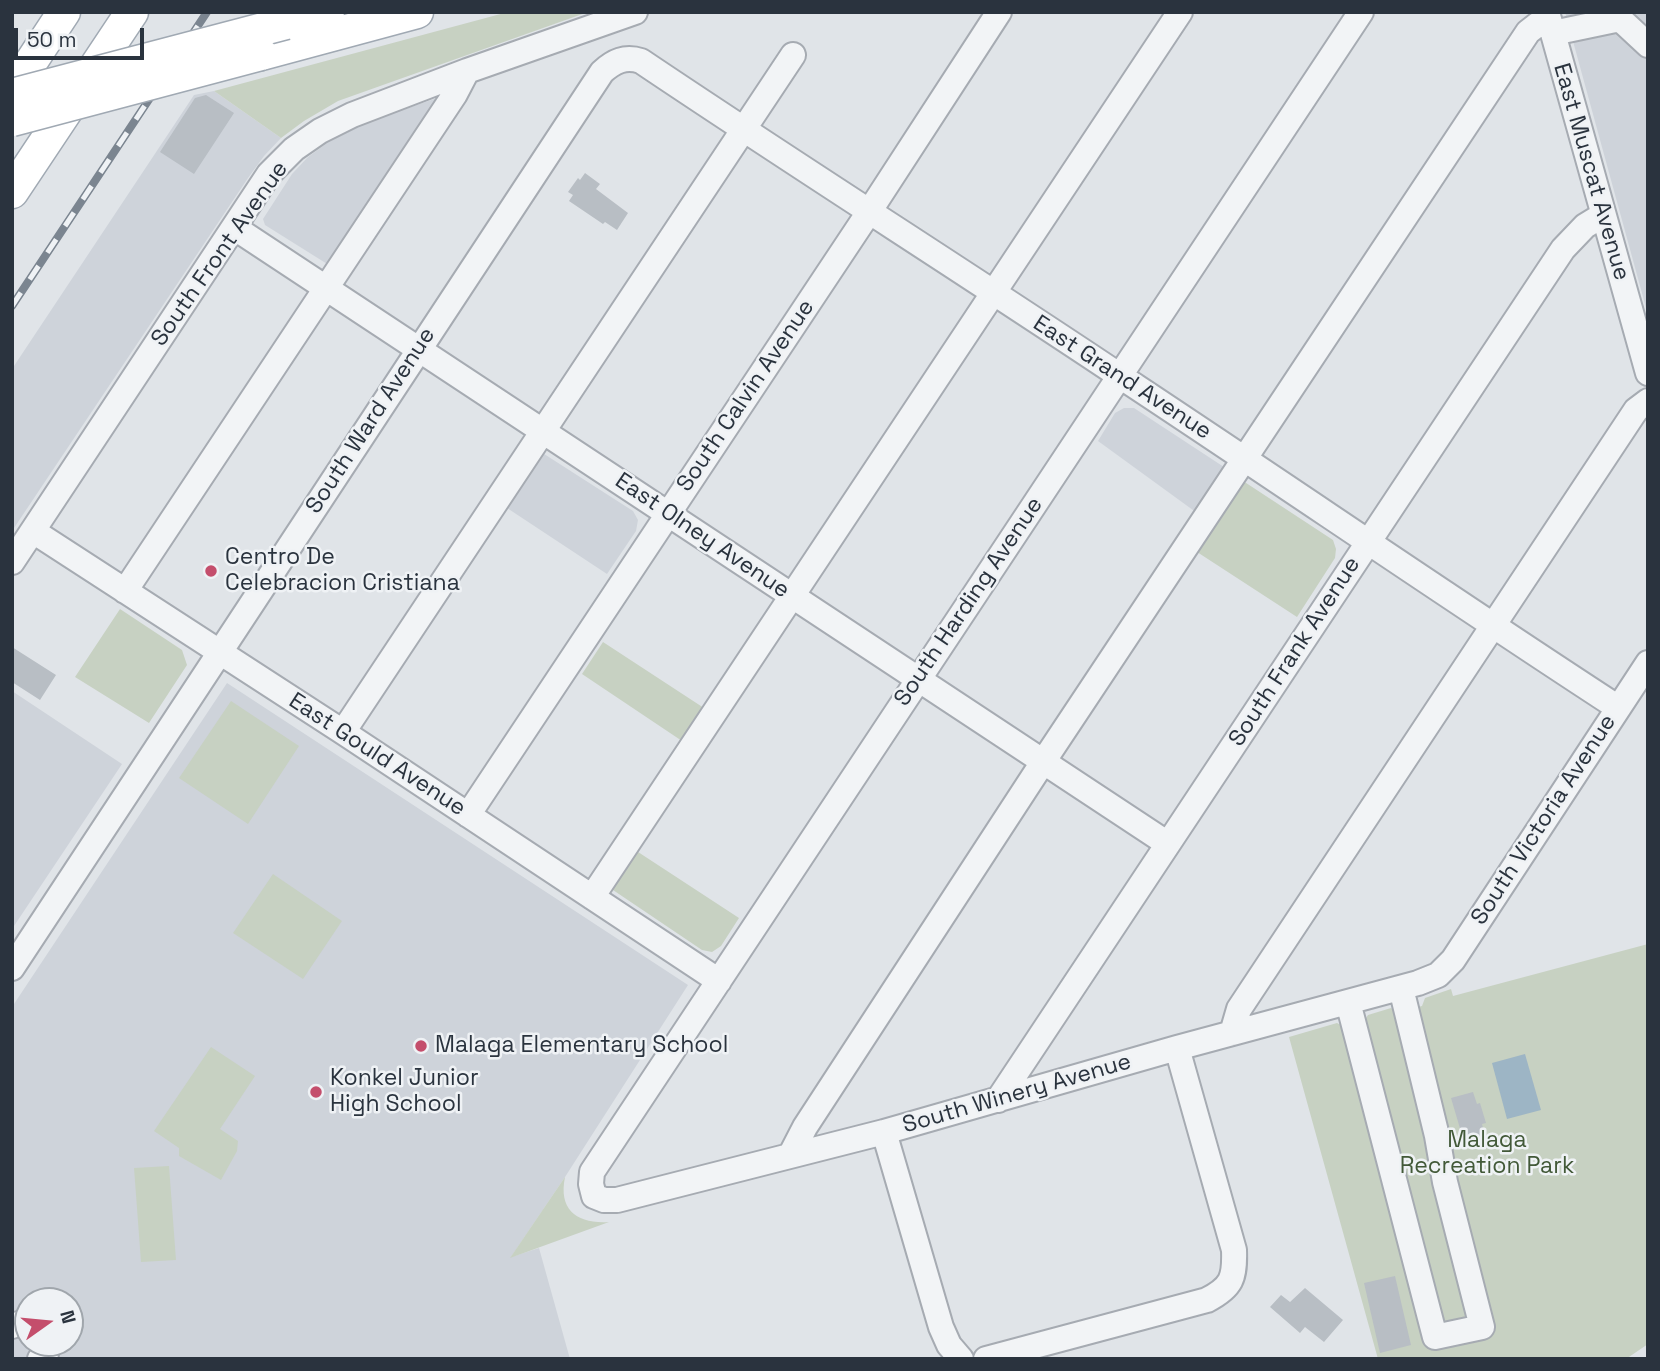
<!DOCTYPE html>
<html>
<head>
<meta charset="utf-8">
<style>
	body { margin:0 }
	#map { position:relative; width:1660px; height:1371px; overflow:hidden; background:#e0e4e8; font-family:"Space Grotesk",sans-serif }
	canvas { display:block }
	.frame { position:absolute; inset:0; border:14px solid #2a333e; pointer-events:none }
	.north { position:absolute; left:14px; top:1287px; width:70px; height:70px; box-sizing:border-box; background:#eff2f5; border:2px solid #a0a6ac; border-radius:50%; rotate:75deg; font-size:19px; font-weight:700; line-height:28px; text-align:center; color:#2a333e }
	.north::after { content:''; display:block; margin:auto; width:24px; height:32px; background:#c44e6c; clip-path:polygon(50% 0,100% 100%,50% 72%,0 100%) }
	.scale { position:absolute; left:14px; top:28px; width:130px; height:32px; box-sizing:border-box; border:4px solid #2a333e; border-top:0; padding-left:9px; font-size:21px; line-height:24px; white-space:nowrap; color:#2a333e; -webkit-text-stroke:5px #eff2f5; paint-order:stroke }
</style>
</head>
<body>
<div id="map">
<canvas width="1660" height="1371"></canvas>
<div class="frame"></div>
<div class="north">N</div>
<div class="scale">50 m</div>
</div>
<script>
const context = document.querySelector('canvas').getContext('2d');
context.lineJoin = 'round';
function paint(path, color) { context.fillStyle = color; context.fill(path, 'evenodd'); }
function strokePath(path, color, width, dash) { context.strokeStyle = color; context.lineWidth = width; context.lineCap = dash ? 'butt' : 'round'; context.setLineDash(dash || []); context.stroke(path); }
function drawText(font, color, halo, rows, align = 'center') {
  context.font = font + ' "Space Grotesk",sans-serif'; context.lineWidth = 5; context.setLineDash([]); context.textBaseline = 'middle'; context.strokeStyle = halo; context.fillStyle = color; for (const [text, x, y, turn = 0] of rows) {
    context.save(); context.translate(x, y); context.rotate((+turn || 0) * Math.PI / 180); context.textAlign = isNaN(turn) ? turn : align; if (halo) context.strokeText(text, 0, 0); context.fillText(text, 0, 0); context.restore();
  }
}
paint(new Path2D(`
	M1565,12H1648V315Z
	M214,91L281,138L264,156L248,178L12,531V369L194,95Z
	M443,96L332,267L265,225L263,219L292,174L308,157L327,143L367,122Z
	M1124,408H1134L1227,469L1197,513L1098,441L1115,413Z
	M541,452L633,511L638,520L636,531L607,574L504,506Z
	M227,683L688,985L565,1177L511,1257L539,1248L570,1359H12V1007ZM28,1301H70V1343H28Z
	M12,691L122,764L12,929Z`), '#ced3da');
paint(new Path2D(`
	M508,12H588L338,101L304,121L281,138L214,91Z
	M1240,479L1333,540L1336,549L1335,558L1297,617L1194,550Z
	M120,609L182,650L187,665L149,723L75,677Z
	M603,642L707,710L685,743L582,674Z
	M231,701L299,746L248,824L179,778Z
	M635,850L739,918L721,946L712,952L702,950L610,888Z
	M273,874L342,921L303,979L233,933Z
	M1648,944V1344L1626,1359H1378L1289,1037L1337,1023L1343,1026L1364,1021L1368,1015L1391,1008L1396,1012L1422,1006L1425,998L1451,989L1453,996Z
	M211,1047L255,1076L220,1129L238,1141L237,1151L221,1180L179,1156V1148L154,1131Z
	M169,1166L176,1260L141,1262L134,1168Z
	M565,1177C558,1211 578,1224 609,1222L510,1258Z`), '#c7d1c2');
paint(new Path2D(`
	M1525,1054L1541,1110L1507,1119L1492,1063Z`), '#9db5c5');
paint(new Path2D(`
	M206,95L234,113L194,174L160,152L195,98Z
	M585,173L600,184L596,189L628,213L617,230L605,222L603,224L569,201L573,195L568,192L578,178L580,180Z
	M12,647L56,675L40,700L12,682Z
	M1473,1092L1477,1104L1480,1103L1486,1123L1482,1124L1485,1136L1464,1142L1451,1098Z
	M1395,1276L1411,1345L1380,1353L1364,1283Z
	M1305,1288L1343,1320L1324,1342L1305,1327L1300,1333L1270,1307L1281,1295L1290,1302Z`), '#b8bec4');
const minor = new Path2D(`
	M1361,12L592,1172L591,1184L594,1196L604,1200H617L884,1132L1177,1048L1418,983L1438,975L1453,960L1648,663
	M1547,12L1648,373
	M1553,33L1620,19L1648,45
	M235,228L1168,844
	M33,531L343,732L719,981
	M12,562L269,174L294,149L320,131L352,115L467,71L635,12
	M125,591L455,94L467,71
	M343,732L793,55
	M468,815L869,212L999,12
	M592,897C789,603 983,306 1180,12
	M12,968L602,72C614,61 625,56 641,61C800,168 963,271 1123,378C1288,487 1451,599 1617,707
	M1348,1002L1435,1337L1482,1327L1445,1182L1437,1136L1401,988
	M1232,1033L1239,1009L1636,410L1648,401
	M998,1100L1563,249L1585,226L1603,215
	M884,1132L941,1327L949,1345L961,1359
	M790,1156L805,1127L1043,762L1528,32L1537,25L1549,21
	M12,1326L28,1321
	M40,1359L46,1354L47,1343
	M986,1359L1207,1300C1232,1287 1235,1278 1234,1250L1177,1048`);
const major = new Path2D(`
	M286,23L328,12
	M261,54L417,12
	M12,91L64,12
	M12,192L132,12`);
strokePath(minor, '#a6abb2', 28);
strokePath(major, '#a0a9b3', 35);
strokePath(minor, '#f2f4f6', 24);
strokePath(major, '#fff', 32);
const rail = new Path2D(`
	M12,306L207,12`);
strokePath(rail, '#7b8590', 8);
strokePath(rail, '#eff2f5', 5, [16]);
const majorBridge = new Path2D(`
	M12,95L286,23
	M12,120L261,54`);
strokePath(majorBridge, '#a0a9b3', 35, []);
strokePath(majorBridge, '#fff', 32);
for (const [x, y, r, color] of [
	[211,571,7,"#c44e6c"],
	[421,1046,7,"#c44e6c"],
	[316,1092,7,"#c44e6c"]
]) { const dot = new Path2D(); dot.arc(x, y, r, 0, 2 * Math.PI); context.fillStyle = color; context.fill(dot); strokePath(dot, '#eff2f5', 2.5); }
drawText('23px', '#2a333e', '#eff2f5', [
	["East Muscat Avenue",1591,172,74],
	["South Front Avenue",220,254,-55],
	["East Grand Avenue",1122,378,33],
	["South Calvin Avenue",746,396,-56],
	["South Ward Avenue",371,421,-57],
	["East Olney Avenue",702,536,34],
	["South Harding Avenue",969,602,-56],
	["South Frank Avenue",1295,652,-57],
	["East Gould Avenue",377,755,33],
	["South Victoria Avenue",1544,820,-57],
	["South Winery Avenue",1017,1094,-16]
]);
drawText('23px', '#2a333e', '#eff2f5', [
	["Centro De",225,558],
	["Celebracion Cristiana",225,584],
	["Malaga Elementary School",435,1046],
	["Konkel Junior",330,1079],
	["High School",330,1105]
], 'left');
drawText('23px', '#425938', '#eff2f5', [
	["Malaga",1487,1141],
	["Recreation Park",1487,1167]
]);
</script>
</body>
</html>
